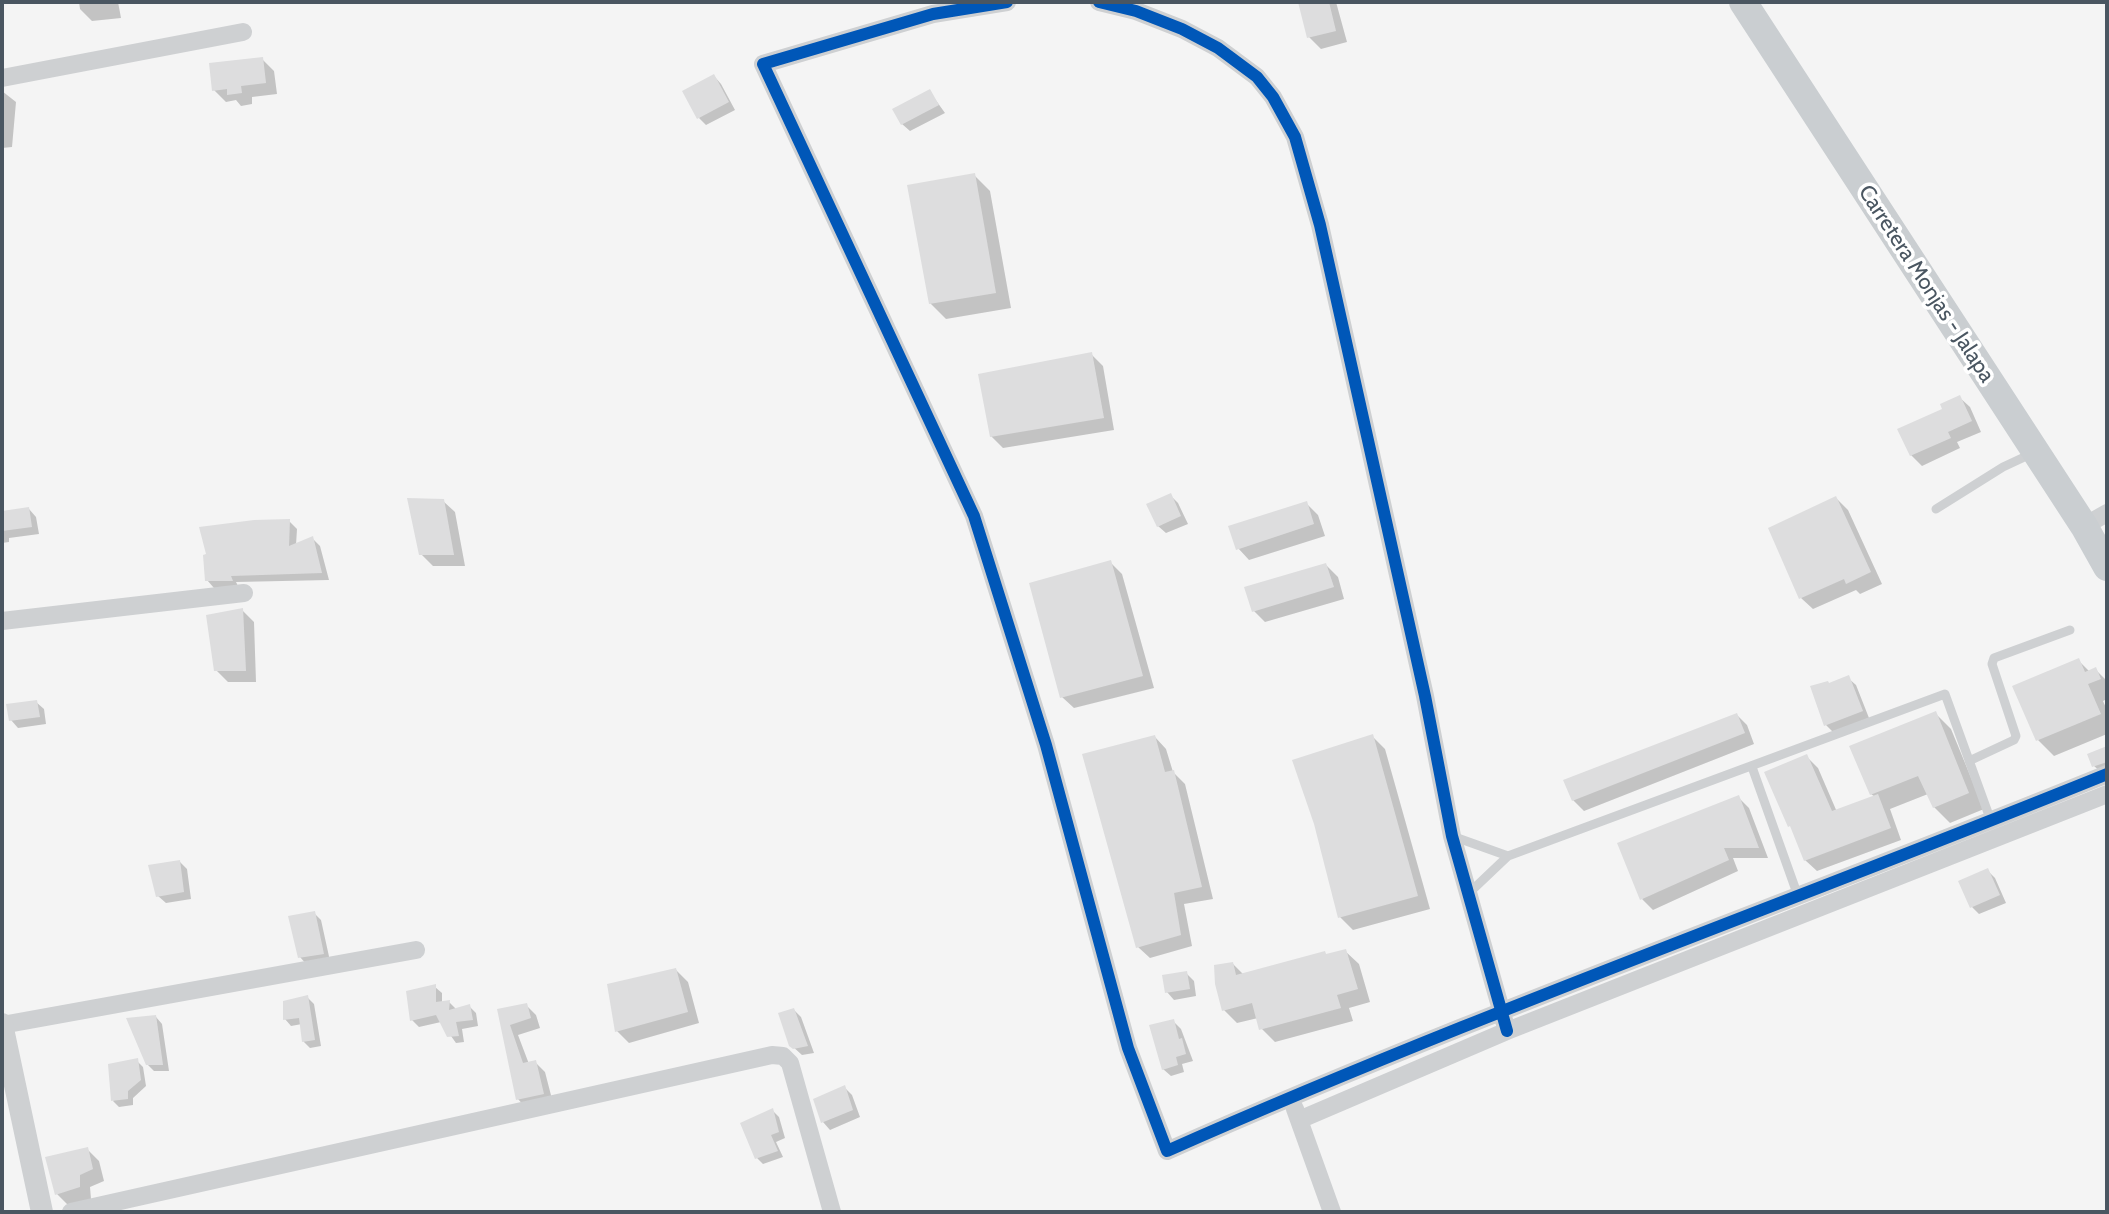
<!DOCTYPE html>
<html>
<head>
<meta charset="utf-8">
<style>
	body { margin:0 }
	#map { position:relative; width:2109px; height:1214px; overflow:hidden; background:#f4f4f4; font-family:Cabin,sans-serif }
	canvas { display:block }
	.frame { position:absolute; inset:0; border:4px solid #4a5661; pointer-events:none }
</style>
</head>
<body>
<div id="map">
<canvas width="2109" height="1214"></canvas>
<div class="frame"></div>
</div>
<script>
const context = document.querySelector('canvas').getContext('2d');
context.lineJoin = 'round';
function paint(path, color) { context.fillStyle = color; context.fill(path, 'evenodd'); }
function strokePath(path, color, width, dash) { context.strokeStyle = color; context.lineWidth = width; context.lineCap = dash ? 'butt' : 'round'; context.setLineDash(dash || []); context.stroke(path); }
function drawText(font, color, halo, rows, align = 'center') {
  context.font = font + ' Cabin,sans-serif'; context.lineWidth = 7; context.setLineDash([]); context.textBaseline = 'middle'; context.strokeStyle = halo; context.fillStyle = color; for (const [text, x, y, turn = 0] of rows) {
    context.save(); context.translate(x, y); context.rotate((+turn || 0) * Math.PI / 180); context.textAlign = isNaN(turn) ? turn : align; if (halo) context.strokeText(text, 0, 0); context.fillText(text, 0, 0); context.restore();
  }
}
paint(new Path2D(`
	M79,2H118L121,18L92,21L80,9Z
	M1300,2H1336L1347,42L1321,49L1309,37Z
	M262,59L274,71L277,94L252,97V104L241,106L236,100L226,102L214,90Z
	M714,76L721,84L735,110L706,125L699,118Z
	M2,91L16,102L12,147L2,148Z
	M930,92L945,113L910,131L902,124Z
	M974,175L990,191L1011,308L946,319L930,303Z
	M1092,355L1103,366L1114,430L1003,448L991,436Z
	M1959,397L1970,407L1981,432L1957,442L1960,448L1922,466L1911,455L1945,410Z
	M1170,495L1178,503L1188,524L1166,533L1158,526Z
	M1836,498L1848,510L1882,584L1860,594L1856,590L1813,609L1801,598Z
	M443,501L455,512L465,566H433L421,554Z
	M1306,503L1318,515L1325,536L1249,560L1238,548Z
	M29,509L36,517L39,534L9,538V542L2,543V515Z
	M289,521L297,529L296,545L313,539L320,546L329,580L236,582L239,588H214L207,580Z
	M1110,562L1122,574L1154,688L1074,708L1062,697Z
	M1326,565L1338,577L1344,599L1265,622L1254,611Z
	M242,610L254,622L256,682H228L216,670Z
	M2078,660L2090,672L2096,670L2107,681V699L2103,701L2107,710V734L2054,756L2038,740Z
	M1848,678L1856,685L1869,718L1833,732L1826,725L1829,685Z
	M36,702L44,709L46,724L18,728L11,720Z
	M1935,713L1951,729L1984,809L1950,823L1934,807L1928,794L1890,809L1901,840L1817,871L1805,860L1806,756L1818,768L1837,812L1875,797L1871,794Z
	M1737,715L1747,725L1754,744L1584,811L1573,800Z
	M1372,736L1385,749L1430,909L1353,930L1340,917Z
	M1155,737L1166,749L1173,772L1185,784L1213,899L1184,904L1192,946L1150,958L1138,947Z
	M2107,748V771L2102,773L2094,766Z
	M1738,797L1749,808L1768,858H1733L1738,871L1653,910L1642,899Z
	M180,862L187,869L191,899L166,903L158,896Z
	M1987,870L1995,878L2006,903L1979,914L1972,907Z
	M314,913L321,920L330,961L307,965L300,957Z
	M1345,951L1359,964L1370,1002L1349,1008L1353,1021L1275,1042L1261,1028L1258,1018L1237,1023L1224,1010L1233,964L1244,975Z
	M676,970L688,982L699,1023L629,1043L617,1031Z
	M1186,973L1194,981L1196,996L1174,1000L1167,992Z
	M435,987L442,993V1003L449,1002L457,1010L469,1006L476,1013L478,1026L462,1029L464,1042L456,1043L441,1022L419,1027L412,1020Z
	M308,998L314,1004L321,1046L310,1048L303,1041L302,1024L291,1026L285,1019Z
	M526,1005L536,1015L540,1028L518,1035L529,1064L535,1062L545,1072L553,1103L527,1109L518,1099L499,1011Z
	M794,1010L801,1017L814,1053L802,1055L791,1045Z
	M156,1017L162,1024L169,1071H154L147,1064Z
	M1173,1021L1181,1029L1193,1061L1182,1064L1184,1072L1171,1076L1163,1069Z
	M137,1061L143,1067L146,1086L133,1098V1105L119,1107L113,1101Z
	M844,1087L852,1095L860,1117L830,1130L823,1122Z
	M773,1111L779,1117L785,1138L776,1142L783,1157L763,1164L757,1158Z
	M87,1149L99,1161L104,1181L90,1187L91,1199L69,1206L57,1194Z`), '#0003');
paint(new Path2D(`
	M1298,2H1329L1336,31L1307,38Z
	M263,57L266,83L241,86L242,93L227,95V89L212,91L209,63Z
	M714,74L729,102L697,119L682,91Z
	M930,89L939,105L901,125L892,109Z
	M975,173L996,293L929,304L907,185Z
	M1092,352L1104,418L990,437L978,374Z
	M1960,395L1972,421L1948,432L1951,438L1910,456L1897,429L1942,409L1940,404Z
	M1171,493L1181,516L1157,527L1146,504Z
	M1836,496L1871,572L1846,584L1844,579L1799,599L1768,528Z
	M407,498L444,499L454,555H419Z
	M1307,501L1314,524L1236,550L1228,526Z
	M29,507L32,527L2,531V511Z
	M290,519L289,546L313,536L322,573L231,576L233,581H205L203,555L206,554L199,527L254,520Z
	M1111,560L1143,676L1060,698L1029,583Z
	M1326,563L1334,587L1252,612L1244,587Z
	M243,608L246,671H214L206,615Z
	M2079,658L2085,672L2096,667L2101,679L2088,684L2101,714L2036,741L2012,686Z
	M1849,675L1863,711L1824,726L1810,686L1828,681L1829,683Z
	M37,700L40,717L9,721L6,704Z
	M1936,711L1969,793L1933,808L1918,776L1870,795L1849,746Z
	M1737,713L1745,733L1572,801L1563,780Z
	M1373,734L1418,896L1338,918L1314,824L1292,760Z
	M1155,735L1165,772L1174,770L1202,887L1174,893L1181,935L1136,948L1082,754Z
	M2107,746V762L2092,767L2087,754Z
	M1807,754L1832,811L1878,794L1891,828L1804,861L1790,826L1788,827L1764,772Z
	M1739,795L1759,848H1724L1729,860L1640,900L1617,843Z
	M180,860L184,892L156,897L148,865Z
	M1988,868L2000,895L1970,908L1958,881Z
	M315,911L324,954L298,958L288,916Z
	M1346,949L1358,989L1337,995L1341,1008L1259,1030L1252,1003L1222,1011L1215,984L1214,965L1233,962L1236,975L1325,951L1326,954Z
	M676,968L688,1012L615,1032L607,984Z
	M1187,971L1190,989L1165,993L1162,975Z
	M436,984V1002L450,1000L449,1010L470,1004L473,1020L456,1022L459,1036L447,1037L436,1015L410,1021L406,991Z
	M308,995L315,1040L302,1042L299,1018L283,1020V1001Z
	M527,1003L531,1018L510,1025L523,1063L536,1060L544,1094L516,1100L497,1009Z
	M794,1008L808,1046L793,1049L789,1046L778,1013Z
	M156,1015L163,1065H146L126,1018Z
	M1174,1019L1179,1039L1182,1038L1186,1054L1176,1057L1178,1065L1162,1070L1149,1025Z
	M138,1058L141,1080L128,1091V1099L111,1101L108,1064Z
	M845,1085L853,1110L821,1123L813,1099Z
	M773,1108L779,1132L771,1135L778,1151L755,1159L740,1123Z
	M88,1147L93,1169L80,1175V1187L55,1195L45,1157Z`), '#ddddde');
strokePath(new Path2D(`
	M1936,509L2003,467L2033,453
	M1969,761L2014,740L2016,736L1992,664L1994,658L2070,630
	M1752,767L1798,896
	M1452,836L1508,856
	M1468,894L1508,856L1945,694L1991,821`), '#ced0d2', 9);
strokePath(new Path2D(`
	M1007,2L933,14L763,64L974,516L1046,745L1128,1048L1167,1151C1476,1014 1794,901 2107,774
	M1099,2L1136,11L1182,29L1218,48L1257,77L1273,97L1295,137L1320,225L1425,696L1452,836L1507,1031
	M2,78L243,32
	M2084,526L2107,513
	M2,621L244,593
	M2,1025L416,950
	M1295,1109L1332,1212
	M1299,1120L1507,1031L2107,794
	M71,1212L772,1055L783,1056L790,1063L832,1212`), '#ced0d2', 18);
strokePath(new Path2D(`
	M2,1024L42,1212`), '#ced0d2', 22);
strokePath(new Path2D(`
	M1743,2L2084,526L2107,567`), '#caced1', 28);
strokePath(new Path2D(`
	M1007,2L933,14L763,64L974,516L1046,745L1128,1048L1167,1151C1476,1014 1794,901 2107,774
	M1099,2L1136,11L1182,29L1218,48L1257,77L1273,97L1295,137L1320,225L1425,696L1452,836L1507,1031`), '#0057b8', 12);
drawText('22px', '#4a5661', '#fff', [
	["Carretera Monjas - Jalapa",1926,284,57]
]);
</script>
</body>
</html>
